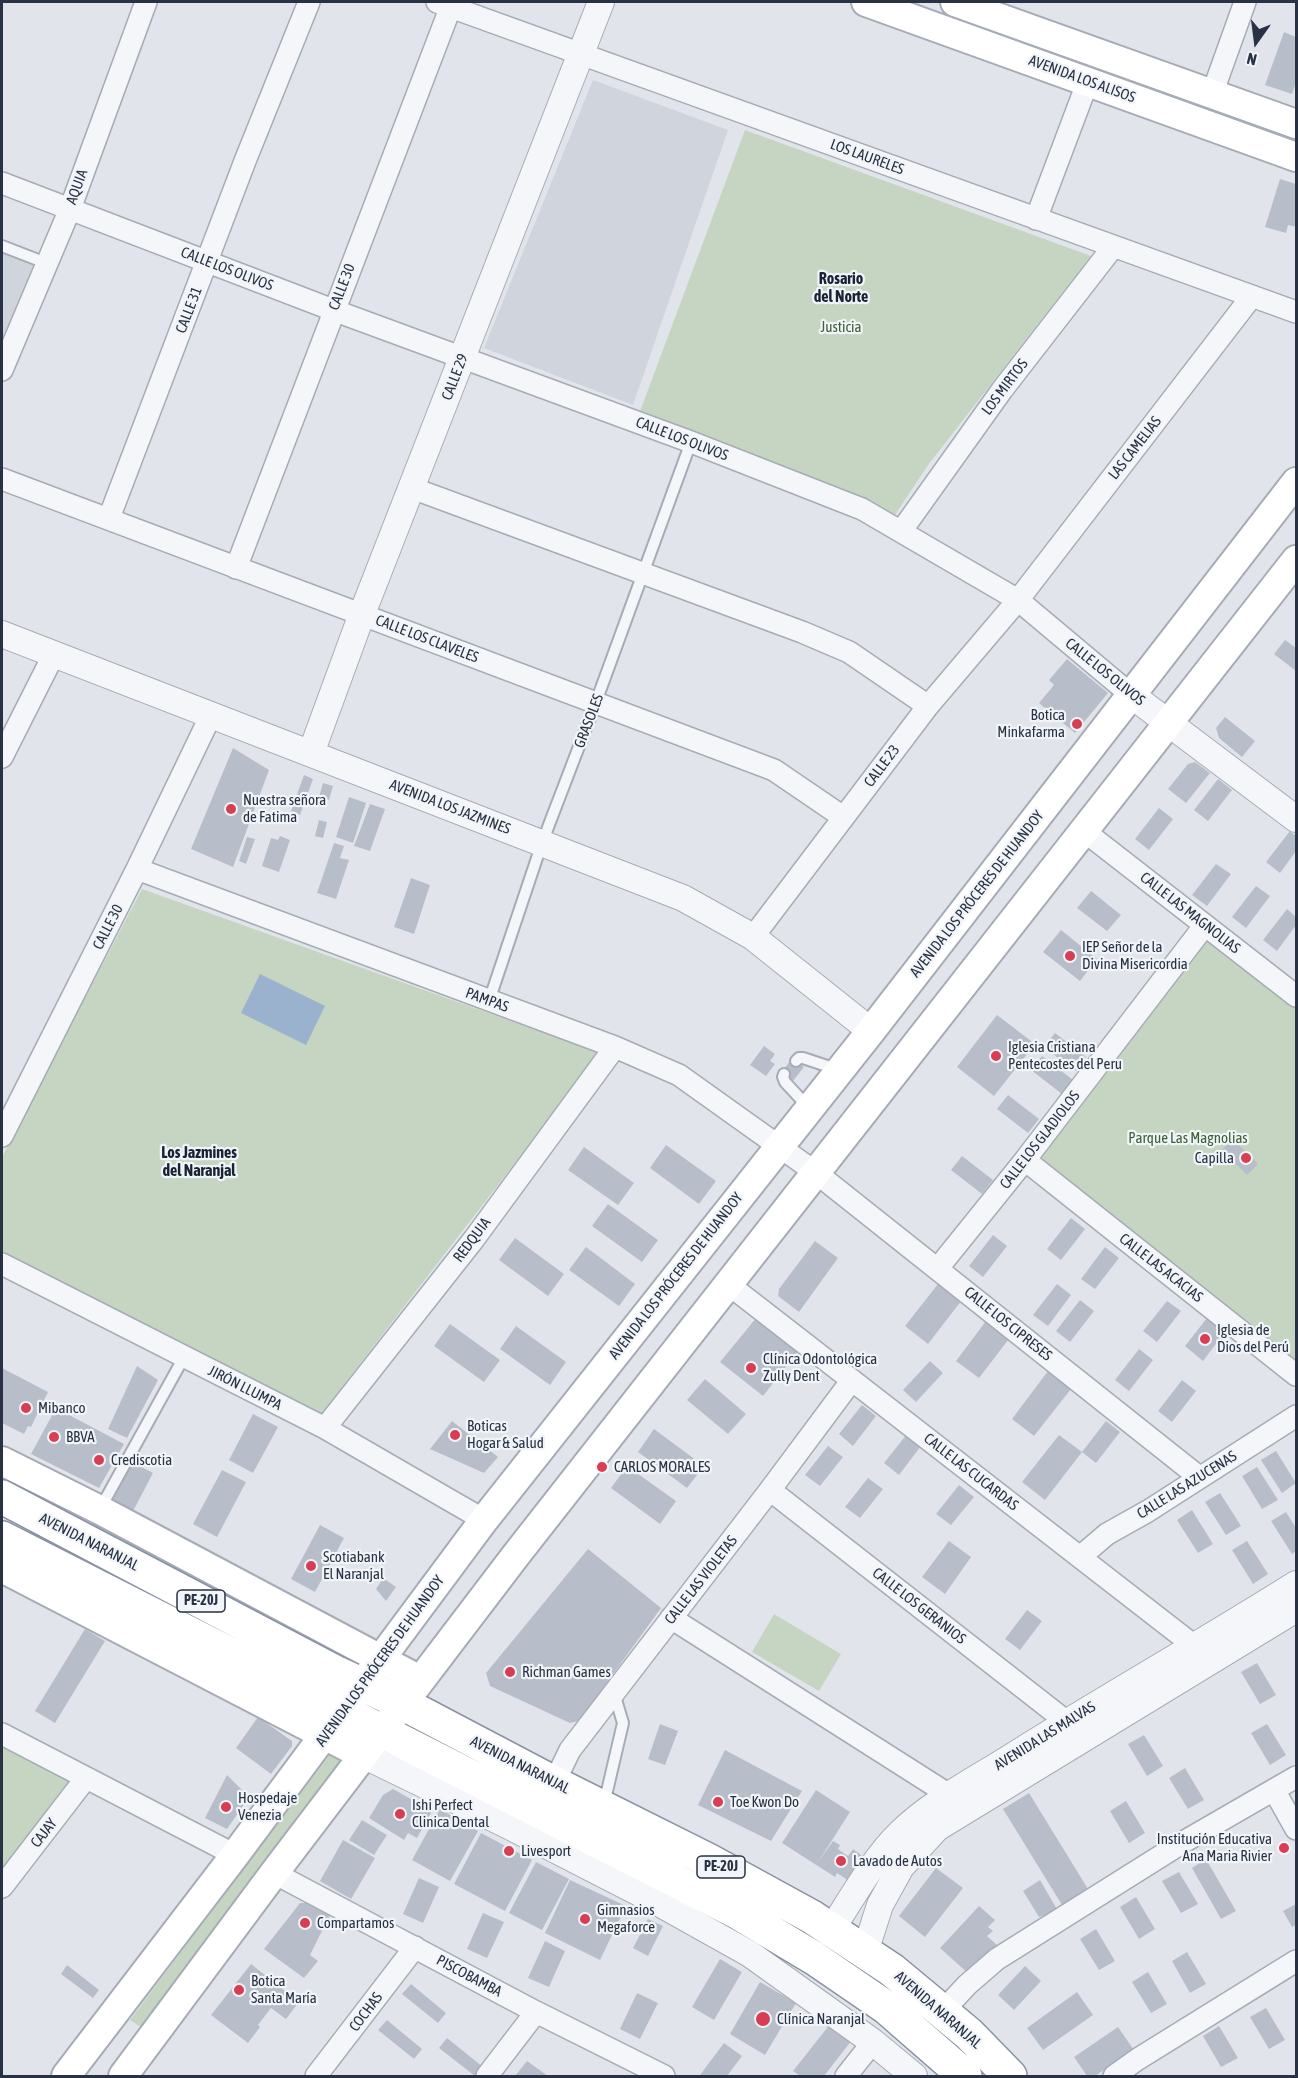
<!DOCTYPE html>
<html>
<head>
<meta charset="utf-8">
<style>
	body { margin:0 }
	#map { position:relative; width:1298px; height:2078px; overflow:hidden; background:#e1e5eb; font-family:"Asap Condensed",sans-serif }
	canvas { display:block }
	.frame { position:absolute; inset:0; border:3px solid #283244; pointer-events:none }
	.north { position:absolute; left:1226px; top:12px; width:60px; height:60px; -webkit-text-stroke:4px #f1f4f8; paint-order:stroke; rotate:194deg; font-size:16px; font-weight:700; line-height:24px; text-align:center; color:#283244 }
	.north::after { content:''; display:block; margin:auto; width:21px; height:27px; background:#283244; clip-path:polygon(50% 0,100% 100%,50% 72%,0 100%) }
</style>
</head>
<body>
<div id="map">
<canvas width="1298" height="2078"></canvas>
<div class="frame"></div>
<div class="north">N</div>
</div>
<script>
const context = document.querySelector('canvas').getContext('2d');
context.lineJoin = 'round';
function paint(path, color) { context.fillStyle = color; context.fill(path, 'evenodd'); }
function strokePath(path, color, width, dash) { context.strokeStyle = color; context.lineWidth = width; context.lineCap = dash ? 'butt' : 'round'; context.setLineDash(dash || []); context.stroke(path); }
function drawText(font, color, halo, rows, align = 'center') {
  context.font = font + ' "Asap Condensed",sans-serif'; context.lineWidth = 4.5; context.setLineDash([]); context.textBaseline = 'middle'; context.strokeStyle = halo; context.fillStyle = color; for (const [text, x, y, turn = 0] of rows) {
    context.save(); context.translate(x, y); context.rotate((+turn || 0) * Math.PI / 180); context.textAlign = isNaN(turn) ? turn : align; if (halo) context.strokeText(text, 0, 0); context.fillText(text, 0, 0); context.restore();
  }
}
paint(new Path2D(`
	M593,80L728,130L633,405L484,348Z
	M2,246L46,263L2,370Z`), '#cfd4dd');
paint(new Path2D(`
	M745,130L1091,256L928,465L895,515L866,499L639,414Z
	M142,889L600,1053L321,1414L2,1252V1157Z
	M1207,938L1296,1007V1362L1037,1157Z
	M774,1614L841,1654L819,1691L752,1652Z
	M2,1745L74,1782L2,1875Z
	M330,1754L342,1760L144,2029L130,2020Z`), '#c6d5c2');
paint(new Path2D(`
	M260,974L325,1006L306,1045L241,1013Z`), '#9ab2cd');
paint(new Path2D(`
	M1284,32L1296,37V82L1292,94L1265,85Z
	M1280,179L1296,184V227L1288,225L1286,233L1265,227Z
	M1285,640L1296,648V671L1274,654Z
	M1067,659L1108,693L1075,733L1039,703L1054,685L1049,680Z
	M1225,717L1255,741L1242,757L1219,738L1216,728Z
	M233,748L269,770L233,867L191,849Z
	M1195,762L1210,773L1186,803L1168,789L1188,764Z
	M304,775L313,779L300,815L291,811Z
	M1218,779L1232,790L1208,821L1194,810Z
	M323,783L333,786L329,800L319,797Z
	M349,797L366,803L353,843L336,837Z
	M370,804L385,809L370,851L354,846Z
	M1159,808L1173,819L1149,850L1135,839Z
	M319,820L327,822L323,838L315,836Z
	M1290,831L1296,836V851L1280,873L1266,862Z
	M280,836L290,840L279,872L262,866L271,838L278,840Z
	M247,837L255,839L246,864L239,861Z
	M334,843L344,846L340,858L349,860L336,899L317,893Z
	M1216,864L1231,874L1207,906L1192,895Z
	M411,878L430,885L414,934L394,927Z
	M1256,886L1270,896L1246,928L1232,917Z
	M1091,891L1121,915L1107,931L1077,908Z
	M1287,909L1296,917V925L1277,951L1263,940Z
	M1061,930L1097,959L1080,981L1043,952Z
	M997,1015L1035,1044L994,1096L957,1067Z
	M1055,1033L1086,1057L1075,1071L1044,1047Z
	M764,1046L775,1054L770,1061L775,1064L766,1076L750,1065Z
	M1042,1056L1073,1080L1062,1094L1031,1070Z
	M792,1058L804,1067L793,1081L782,1072Z
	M1008,1095L1039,1119L1028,1133L997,1109Z
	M1233,1139L1258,1164L1247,1175L1222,1150Z
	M666,1145L716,1181L699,1204L650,1168Z
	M584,1147L634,1183L618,1205L568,1170Z
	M962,1156L993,1180L982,1194L951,1170Z
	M608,1204L658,1240L642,1262L592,1226Z
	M1071,1218L1085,1229L1061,1260L1047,1249Z
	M993,1235L1007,1246L983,1277L969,1266Z
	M515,1238L564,1274L548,1296L499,1260Z
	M815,1241L838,1258L799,1312L778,1296L779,1289Z
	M586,1247L635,1284L619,1306L569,1270Z
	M1105,1247L1119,1258L1095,1289L1081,1279Z
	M942,1279L965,1296L928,1344L905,1326Z
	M1057,1284L1071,1295L1048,1326L1033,1315Z
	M1080,1300L1094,1311L1070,1342L1056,1331Z
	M1167,1301L1181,1311L1157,1342L1143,1331Z
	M992,1313L1015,1331L979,1378L956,1361Z
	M757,1317L799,1350L763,1396L720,1362Z
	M1207,1318L1225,1332L1203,1361L1185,1346Z
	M450,1324L500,1360L484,1382L434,1346Z
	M516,1326L566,1362L550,1385L500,1349Z
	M1139,1349L1153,1360L1129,1391L1115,1380Z
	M930,1361L943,1373L916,1402L903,1390Z
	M137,1366L158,1380L127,1438L108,1429Z
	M2,1368L48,1392L31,1427L28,1426L24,1434L2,1423Z
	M1048,1371L1071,1389L1034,1436L1012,1419Z
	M705,1379L746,1414L728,1434L687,1400Z
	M1182,1380L1196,1391L1172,1422L1158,1411Z
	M862,1405L876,1416L853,1446L839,1434Z
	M56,1408L124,1444L99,1488L31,1454Z
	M253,1414L278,1427L253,1473L229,1460Z
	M452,1421L498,1457L484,1473L430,1449Z
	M1106,1421L1120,1432L1096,1463L1082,1452Z
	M654,1429L704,1466L687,1488L638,1452Z
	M907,1434L921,1446L899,1475L884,1463Z
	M1059,1435L1082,1452L1045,1500L1022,1482Z
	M828,1446L843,1457L820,1486L805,1475Z
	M1276,1451L1296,1483L1282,1493L1261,1460Z
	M132,1462L153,1473L131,1515L110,1506Z
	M627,1466L676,1501L660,1524L611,1488Z
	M1257,1467L1278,1500L1262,1509L1242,1476Z
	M222,1470L246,1482L217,1537L193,1524Z
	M868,1478L883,1489L860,1518L845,1507Z
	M959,1485L974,1497L951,1525L936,1514Z
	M1220,1493L1241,1526L1226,1535L1205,1502Z
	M1192,1510L1213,1544L1198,1553L1177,1520Z
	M1286,1512L1296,1528V1551L1292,1554L1271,1521Z
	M320,1525L344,1538L315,1592L291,1579Z
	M949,1541L971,1557L945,1594L922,1577Z
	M1247,1541L1268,1574L1253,1584L1232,1550Z
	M588,1549L661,1608L579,1721L570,1723L490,1686L486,1673Z
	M383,1578L396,1587L386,1601L376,1589Z
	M1027,1610L1042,1621L1020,1650L1005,1639Z
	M85,1629L105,1641L55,1723L35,1711Z
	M1257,1663L1276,1695L1260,1704L1241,1672Z
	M258,1717L292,1741V1746L271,1774L236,1748Z
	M660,1724L678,1731L665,1765L648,1759Z
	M1267,1724L1286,1755L1270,1765L1251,1733Z
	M1144,1735L1163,1766L1147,1776L1128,1744Z
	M725,1750L802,1791L771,1841L698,1805Z
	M1185,1768L1204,1800L1188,1809L1169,1778Z
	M227,1775L249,1797L227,1829L205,1818Z
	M393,1789L432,1811L417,1838L408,1833L404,1840L369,1818L383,1795Z
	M816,1790L850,1812L818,1862L833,1841L840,1845L838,1849L848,1856L853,1849L865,1858L849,1881L837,1873L835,1877L782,1843Z
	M1029,1793L1088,1889L1062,1905L1003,1809Z
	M1126,1801L1145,1833L1129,1843L1110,1811Z
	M440,1809L478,1831L450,1881L412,1860Z
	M362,1820L387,1835L374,1855L349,1840Z
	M481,1833L532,1860L505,1911L454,1884Z
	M343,1840L375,1858L351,1899L320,1881Z
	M1206,1859L1236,1911L1221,1919L1192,1868Z
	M536,1862L569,1879L542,1930L509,1913Z
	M936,1868L963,1888L925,1937L899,1916Z
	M1179,1872L1198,1904L1181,1913L1162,1881Z
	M419,1878L439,1887L423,1923L403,1914Z
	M570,1880L626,1906L600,1960L545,1933Z
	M1040,1880L1058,1911L1039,1917L1023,1891Z
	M1136,1897L1155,1929L1139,1939L1120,1907Z
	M300,1903H306L330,1915L310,1955L318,1961L304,1978L264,1949Z
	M1296,1904V1925L1292,1927L1283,1911Z
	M979,1906L995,1920L988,1927L993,1931L987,1936L998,1946L971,1976L940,1948Z
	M483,1913L504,1922L487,1958L467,1949Z
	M648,1919L663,1926L648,1956L633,1948Z
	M1096,1929L1115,1961L1099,1970L1080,1939Z
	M545,1941L565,1951L549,1987L528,1978Z
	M1187,1952L1206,1984L1190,1993L1172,1961Z
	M720,1959L742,1972L714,2020L692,2007Z
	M251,1964L299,2002L286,2019L271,2008L258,2025L260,2027L248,2043L211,2015Z
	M67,1965L99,1990L93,1998L61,1974Z
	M1025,1966L1041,1981L1014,2010L998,1995Z
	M1148,1972L1167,2004L1151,2013L1132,1982Z
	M760,1982L796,2003L765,2055L730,2034Z
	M411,1984L446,2013L438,2023L402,1994Z
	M1077,1992L1093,2015L1043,2050L1027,2028Z
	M637,1993L658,2003L640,2039L620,2029Z
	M1266,2008L1285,2040L1269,2049L1250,2017Z
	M387,2020L422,2049L414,2059L378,2030Z
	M831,2023L852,2040L824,2076H800L793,2071Z
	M1219,2026L1238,2058L1221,2067L1203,2036Z
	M1118,2027L1134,2050L1095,2076H1087L1074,2057Z
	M447,2038L483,2067L475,2076L439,2048Z
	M724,2043L742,2056L727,2076H703L700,2075Z
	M527,2061L548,2076H515Z`), '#b8bec9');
const service = new Path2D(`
	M2,246L46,263
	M489,1001L542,843L596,702L691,442
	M796,1061L799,1058H803L839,1070
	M784,1074L783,1077L785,1082L809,1108
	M100,1509L184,1357
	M604,1804L623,1723L614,1693`);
const minor = new Path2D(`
	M437,2L1296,312
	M1212,94L1245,2
	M2,183L333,310L691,442L862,509L1018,600L1130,694
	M1036,219L1088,81
	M2,370L70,209L146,2
	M2,479L774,770L843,817
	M412,488L802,632L849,652L928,706
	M109,518L245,161L309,2
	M902,530L1002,390L1113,247
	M236,568L451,6
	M2,757L54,654
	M1084,831L1296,996
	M137,869L615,1047L679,1075L815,1172L1199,1477
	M753,937L928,706L1018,600L1252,296
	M2,1136L137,869L211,715
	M1025,1160L1296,1375
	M2,1264L325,1428L484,1520
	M938,1268L1025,1160L1205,925
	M728,1284L1206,1655
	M325,1428L474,1239L615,1047
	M770,1490L1067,1722
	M1080,1557L1107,1534L1148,1511L1296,1416
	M671,1618L962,1803
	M2,1734L235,1855
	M554,1783L570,1750L770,1490L852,1380
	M1274,1790L1296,1829
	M274,1873L536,2012L664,2076
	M2,1887L86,1778
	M942,2012L967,1985L997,1959L1180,1844L1296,1777
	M316,2076L415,1947
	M487,2076L536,2012
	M846,2076L873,2042
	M1114,2076L1138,2059L1296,1961`);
const tertiary = new Path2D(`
	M2,634L683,898L753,937L871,1031
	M1130,694L1296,819
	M311,753L362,614L601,2
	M363,1755L509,1826L657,1902L750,1954L873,2042L914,2076
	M831,1930C851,1900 874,1858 900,1833C933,1801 977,1779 1016,1754C1108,1696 1204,1642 1296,1584
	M865,1952L880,1905L901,1867L937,1828L1296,1609`);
const secondary = new Path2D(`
	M866,2L1296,157
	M955,2L1296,124
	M2,1461L100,1510L420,1680
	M2,1568L363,1755
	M66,2076L235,1855L484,1520L871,1031L1296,482
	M123,2076L274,1873L516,1555L1296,560`);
const trunk = new Path2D(`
	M2,1497L337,1673L402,1703L554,1783L708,1860L812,1917L892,1970L969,2034L1010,2076
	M2,1538L737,1912L814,1958L887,2008L965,2076`);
strokePath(service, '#a6acb6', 14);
strokePath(minor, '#a6acb6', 24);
strokePath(tertiary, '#a6acb6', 28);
strokePath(secondary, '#a6acb6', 32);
strokePath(trunk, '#8892a3', 36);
strokePath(service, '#f4f6f9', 10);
strokePath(minor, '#f4f6f9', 21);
strokePath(tertiary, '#f4f6f9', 26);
strokePath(secondary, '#fff', 28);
strokePath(trunk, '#fff', 33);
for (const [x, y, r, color] of [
	[1077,724,6,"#d83e52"],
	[231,809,6,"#d83e52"],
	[1070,956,6,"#d83e52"],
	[996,1056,6,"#d83e52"],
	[1246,1158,6,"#d83e52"],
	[1205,1339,6,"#d83e52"],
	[751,1368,6,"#d83e52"],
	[26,1408,6,"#d83e52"],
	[455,1435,6,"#d83e52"],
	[54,1437,6,"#d83e52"],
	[99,1460,6,"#d83e52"],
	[602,1467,6,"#d83e52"],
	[311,1566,6,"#d83e52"],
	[510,1672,6,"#d83e52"],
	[718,1802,6,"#d83e52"],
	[226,1807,6,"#d83e52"],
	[400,1814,6,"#d83e52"],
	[1284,1848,6,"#d83e52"],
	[509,1851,6,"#d83e52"],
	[841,1861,6,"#d83e52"],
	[585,1919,6,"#d83e52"],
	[305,1923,6,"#d83e52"],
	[239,1990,6,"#d83e52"],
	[763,2019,8,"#d83e52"]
]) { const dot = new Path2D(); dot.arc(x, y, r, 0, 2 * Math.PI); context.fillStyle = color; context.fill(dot); strokePath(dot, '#f1f4f8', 2); }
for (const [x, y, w] of [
	[201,1601,48],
	[721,1867,48]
]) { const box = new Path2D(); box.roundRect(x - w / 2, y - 11, w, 22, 4.5); context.fillStyle = '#f1f4f8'; context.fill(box); strokePath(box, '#283244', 1.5); }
drawText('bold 14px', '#283244', null, [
	["PE-20J",201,1601],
	["PE-20J",721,1867]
]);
drawText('15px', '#283244', '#f1f4f8', [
	["AVENIDA LOS ALISOS",1082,79,20],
	["LOS LAURELES",867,157,20],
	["AQUIA",77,187,-70],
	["CALLE LOS OLIVOS",227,269,21],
	["CALLE 30",342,287,-69],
	["CALLE 31",189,310,-69],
	["CALLE 29",455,377,-69],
	["LOS MIRTOS",1005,387,-53],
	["CALLE LOS OLIVOS",682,439,21],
	["LAS CAMELIAS",1135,448,-52],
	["CALLE LOS CLAVELES",427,639,21],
	["CALLE LOS OLIVOS",1105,672,39],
	["GRASOLES",589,721,-69],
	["CALLE 23",882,766,-53],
	["AVENIDA LOS JAZMINES",450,807,21],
	["AVENIDA LOS PRÓCERES DE HUANDOY",977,894,-52],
	["CALLE LAS MAGNOLIAS",1190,913,38],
	["CALLE 30",108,927,-63],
	["PAMPAS",487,1000,20],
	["CALLE LOS GLADIOLOS",1040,1140,-52],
	["REDQUIA",472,1240,-53],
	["CALLE LAS ACACIAS",1161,1268,38],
	["AVENIDA LOS PRÓCERES DE HUANDOY",676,1276,-52],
	["CALLE LOS CIPRESES",1008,1324,39],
	["JIRÓN LLUMPA",245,1388,27],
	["CALLE LAS CUCARDAS",971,1472,38],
	["CALLE LAS AZUCENAS",1187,1485,-32],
	["AVENIDA NARANJAL",89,1542,27],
	["CALLE LAS VIOLETAS",701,1580,-52],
	["CALLE LOS GERANIOS",919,1606,38],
	["AVENIDA LOS PRÓCERES DE HUANDOY",380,1661,-54],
	["AVENIDA LAS MALVAS",1045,1736,-32],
	["AVENIDA NARANJAL",520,1765,27],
	["CAJAY",44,1833,-52],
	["PISCOBAMBA",469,1976,28],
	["AVENIDA NARANJAL",938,2010,41],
	["COCHAS",366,2012,-53]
]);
drawText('15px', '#3c6134', '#f1f4f8', [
	["Justicia",841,327],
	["Parque Las Magnolias",1188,1138]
]);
drawText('15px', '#283244', '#f1f4f8', [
	["Botica",1065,715,"right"],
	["Minkafarma",1065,732,"right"],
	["Nuestra señora",243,800],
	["de Fatima",243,817],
	["IEP Señor de la",1082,947],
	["Divina Misericordia",1082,964],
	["Iglesia Cristiana",1008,1047],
	["Pentecostes del Peru",1008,1064],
	["Capilla",1234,1158,"right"],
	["Iglesia de",1217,1330],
	["Dios del Perú",1217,1347],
	["Clínica Odontológica",763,1359],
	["Zully Dent",763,1376],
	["Mibanco",38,1408],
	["Boticas",467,1426],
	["Hogar & Salud",467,1443],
	["BBVA",66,1437],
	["Crediscotia",111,1460],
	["CARLOS MORALES",614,1467],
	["Scotiabank",323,1557],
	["El Naranjal",323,1574],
	["Richman Games",522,1672],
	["Hospedaje",238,1798],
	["Venezia",238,1815],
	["Toe Kwon Do",730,1802],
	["Ishi Perfect",412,1805],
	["Clinica Dental",412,1822],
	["Institución Educativa",1272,1839,"right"],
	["Ana Maria Rivier",1272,1856,"right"],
	["Livesport",521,1851],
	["Lavado de Autos",853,1861],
	["Gimnasios",597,1910],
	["Megaforce",597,1927],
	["Compartamos",317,1923],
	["Botica",251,1981],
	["Santa María",251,1998],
	["Clínica Naranjal",777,2019]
], 'left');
drawText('bold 16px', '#1a2335', '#f1f4f8', [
	["Rosario",841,279],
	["del Norte",841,297],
	["Los Jazmines",199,1153],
	["del Naranjal",199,1171]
]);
</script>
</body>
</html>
